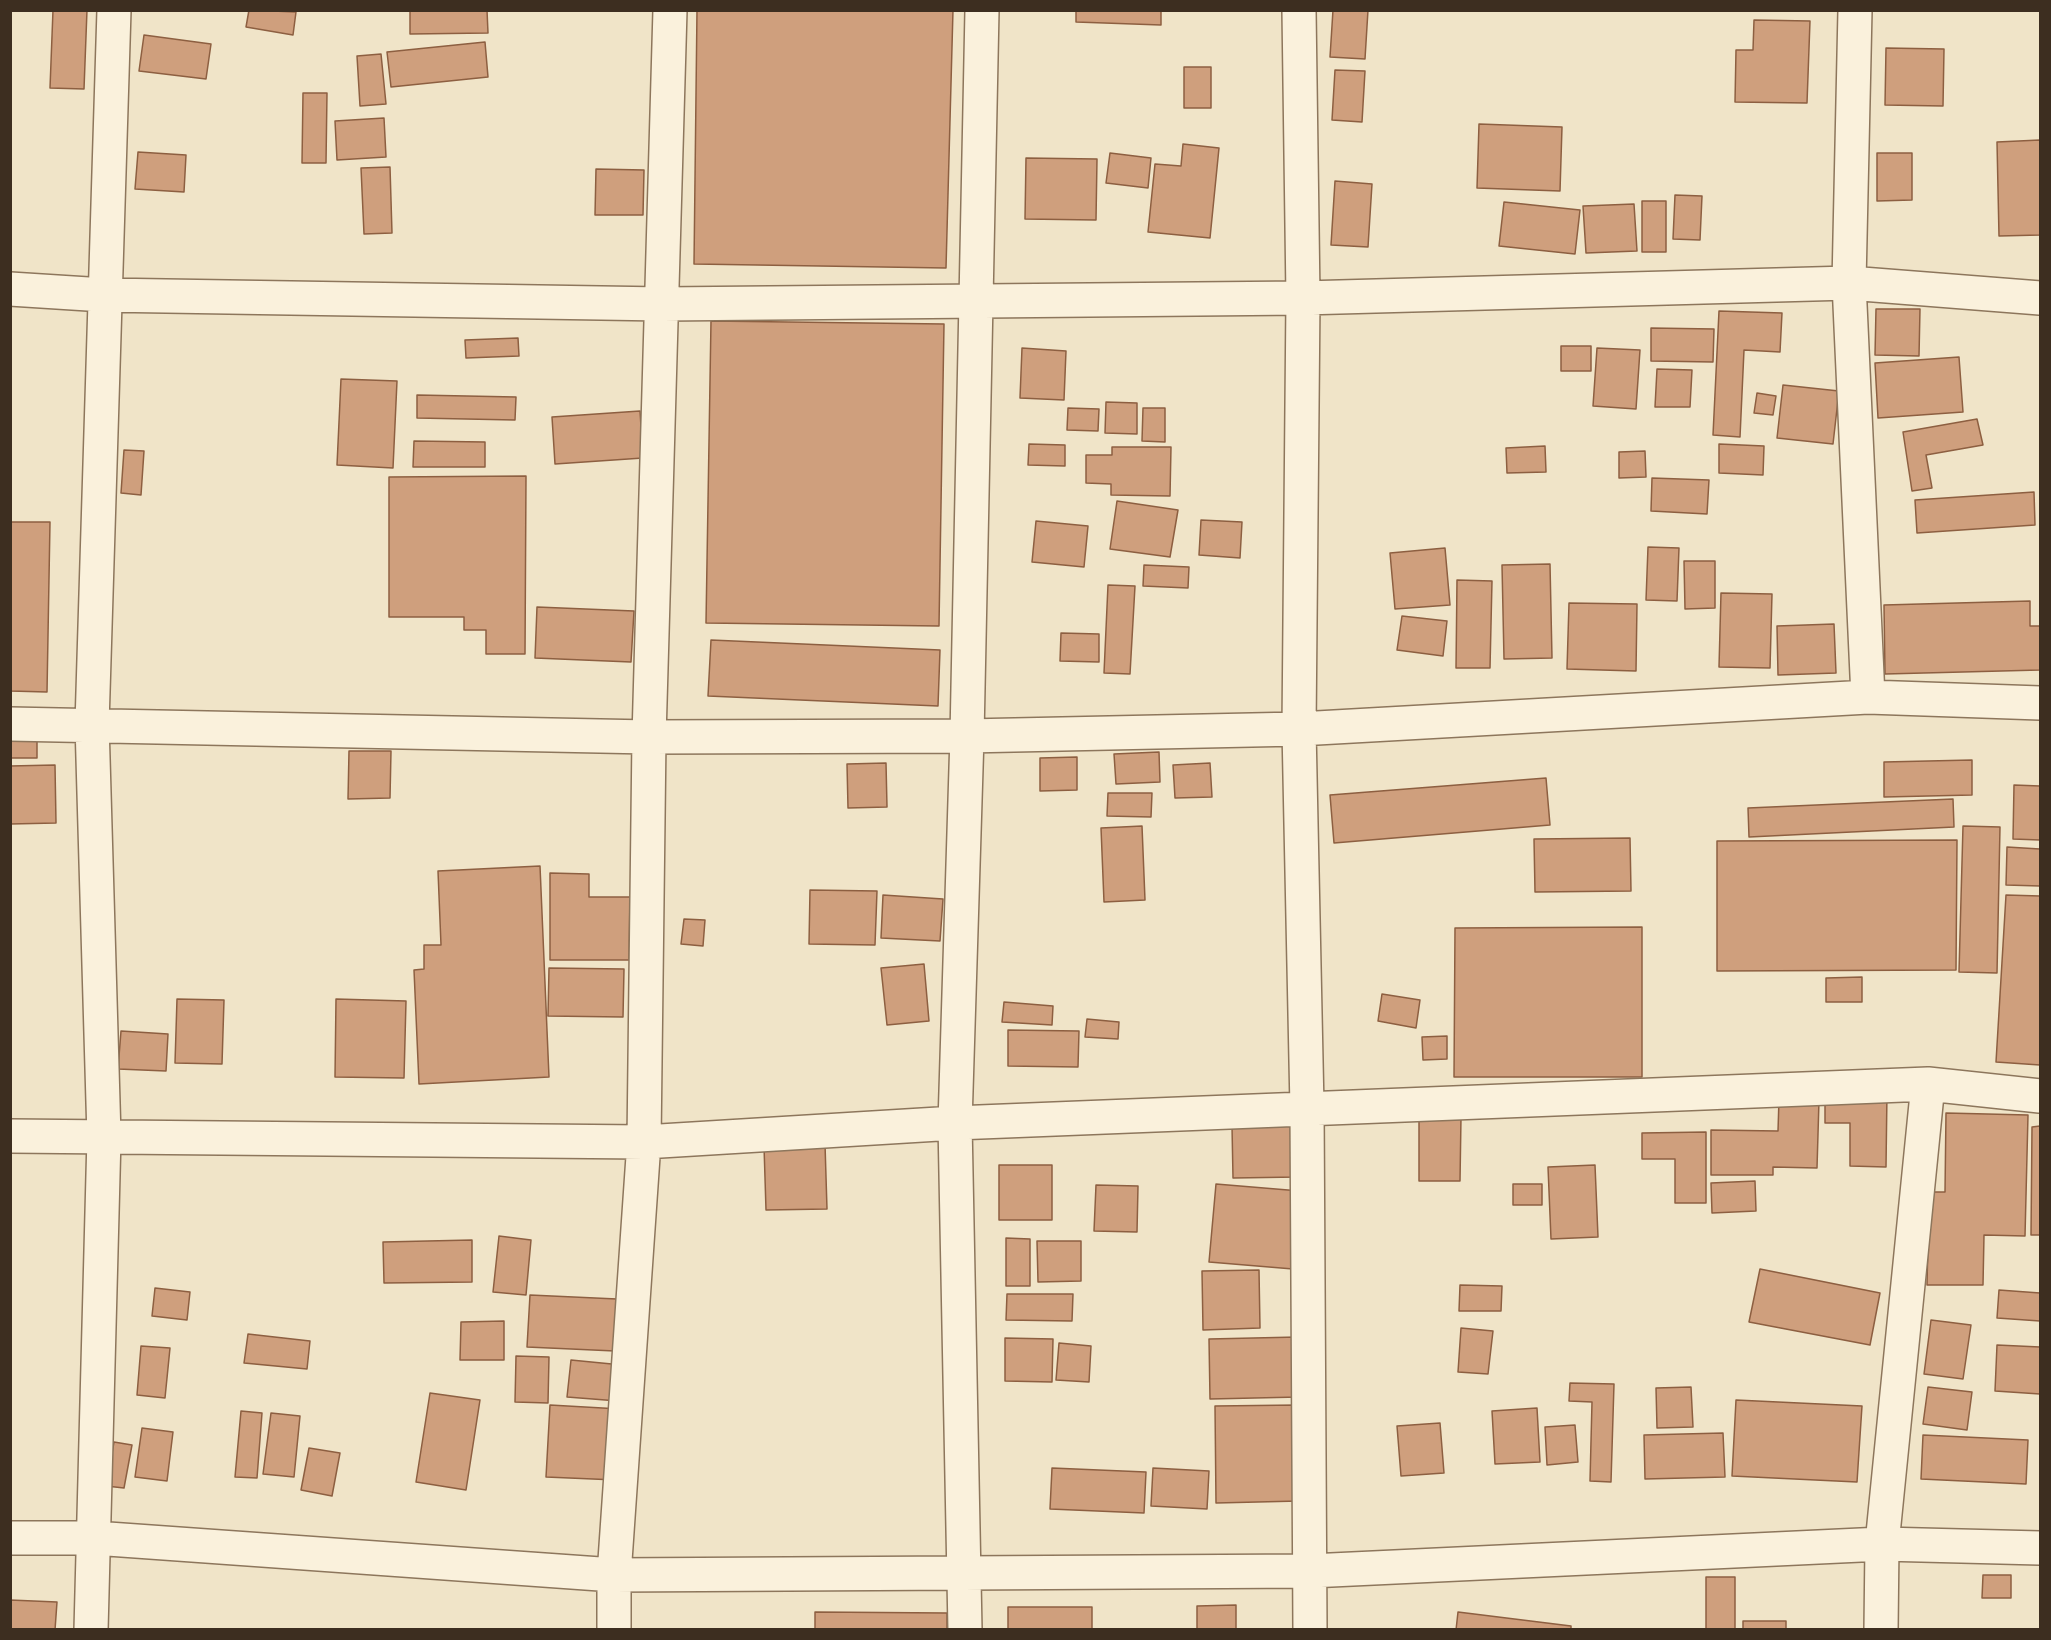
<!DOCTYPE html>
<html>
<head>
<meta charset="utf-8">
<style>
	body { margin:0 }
	#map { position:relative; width:2051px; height:1640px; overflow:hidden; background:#f0e4c8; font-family:"Noto Serif",serif }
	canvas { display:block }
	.frame { position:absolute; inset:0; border:12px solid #3d2e20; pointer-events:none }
</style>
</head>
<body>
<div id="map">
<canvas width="2051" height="1640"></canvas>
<div class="frame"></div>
</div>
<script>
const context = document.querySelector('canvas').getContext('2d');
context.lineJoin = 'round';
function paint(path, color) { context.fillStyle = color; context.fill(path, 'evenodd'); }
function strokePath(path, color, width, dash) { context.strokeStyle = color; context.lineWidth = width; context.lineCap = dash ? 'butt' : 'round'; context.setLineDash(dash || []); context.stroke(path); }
const building = new Path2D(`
	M53,10H87L84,89L50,88Z
	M249,10L296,12L293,35L246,27Z
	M410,10H487L488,33L410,34Z
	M697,10H953L946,268L694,264Z
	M1076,10H1161V25L1076,22Z
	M1333,10H1368L1365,59L1330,57Z
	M1754,20L1810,21L1807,103L1735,102L1736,50H1753Z
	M144,35L211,44L206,79L139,71Z
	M485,42L488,77L391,87L387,52Z
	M1886,48L1944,49L1943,106L1885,105Z
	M381,54L386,104L360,106L357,56Z
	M1184,67H1211V108H1184Z
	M1335,70L1365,71L1362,122L1332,120Z
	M303,93H327L326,163H302Z
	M384,118L386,157L337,160L335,121Z
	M1479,124L1562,127L1560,191L1477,188Z
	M2040,140V235L1999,236L1997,142Z
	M1183,144L1219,148L1210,238L1148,232L1155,164L1181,166Z
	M138,152L186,155L184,192L135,189Z
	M1110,153L1151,158L1148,188L1106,183Z
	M1877,153H1912V200L1877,201Z
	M1026,158L1097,159L1096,220L1025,219Z
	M390,167L392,233L364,234L361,168Z
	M596,169L644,170L643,215H595Z
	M1335,181L1372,184L1368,247L1331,245Z
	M1675,195L1702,196L1700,240L1673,239Z
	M1642,201H1666V252H1642Z
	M1504,202L1580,210L1575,254L1499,246Z
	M1634,204L1637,251L1586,253L1583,206Z
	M1876,309H1920L1919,356L1875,355Z
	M1719,311L1782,313L1780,352L1744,350L1740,437L1713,435Z
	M711,321L944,324L939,626L706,623Z
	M1651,328L1714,329L1713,362L1651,361Z
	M518,338L519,356L466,358L465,340Z
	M1561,346H1591V371H1561Z
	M1022,348L1066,351L1064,400L1020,398Z
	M1597,348L1640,350L1636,409L1593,406Z
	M1959,357L1963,412L1878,418L1875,363Z
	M1657,369L1692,370L1690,407H1655Z
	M341,379L397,381L393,468L337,465Z
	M1783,385L1839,391L1833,444L1777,438Z
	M1757,393L1776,396L1773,415L1754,413Z
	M417,395L516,397L515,420L417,418Z
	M1106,402L1137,403V434L1105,433Z
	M1068,408L1099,409L1098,431L1067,430Z
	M1143,408H1165V442L1142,441Z
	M640,411L643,458L555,464L552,417Z
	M1977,419L1983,445L1926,455L1932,488L1912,491L1903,432Z
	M414,441L485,442V467H413Z
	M1029,444L1065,445V466L1028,465Z
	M1719,444L1764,446L1763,475L1719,473Z
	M1545,446L1546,472L1507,473L1506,448Z
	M1112,447H1171L1170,496L1111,495V484L1086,483V455H1112Z
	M124,450L144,451L141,495L121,493Z
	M1645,451L1646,477L1619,478V452Z
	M526,476L525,654H486V630H464V617H389V477Z
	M1652,478L1709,480L1707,514L1651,511Z
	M2034,492L2035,525L1917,533L1915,500Z
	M1117,501L1178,510L1170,557L1110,549Z
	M1201,520L1242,522L1240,558L1199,555Z
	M1036,521L1088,526L1084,567L1032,562Z
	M10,522H50L47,692L10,691Z
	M1648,547L1679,548L1677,601L1646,600Z
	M1445,548L1450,605L1395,609L1390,553Z
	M1684,561H1715V608L1685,609Z
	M1550,564L1552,658L1504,659L1502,565Z
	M1144,565L1189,567L1188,588L1143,586Z
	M1457,580L1492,581L1490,668H1456Z
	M1108,585L1135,586L1130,674L1104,673Z
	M1721,593L1772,594L1770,668L1719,667Z
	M2030,601V626H2040V670L1885,674L1884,605Z
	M1569,603L1637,604L1636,671L1567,669Z
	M537,607L634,611L631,662L535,658Z
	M1402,616L1447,621L1443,656L1397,650Z
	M1834,624L1836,673L1778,675L1777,626Z
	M1061,633L1099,634V662L1060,661Z
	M711,640L940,650L938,706L708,696Z
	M10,732L37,733V758H10Z
	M349,751H391L390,798L348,799Z
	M1159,752L1160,782L1116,784L1114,754Z
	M1077,757V790L1040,791V758Z
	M1972,760V795L1884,797V762Z
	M886,763L887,807L848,808L847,764Z
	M1210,763L1212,797L1175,798L1173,765Z
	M55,765L56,823L10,824V766Z
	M1546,778L1550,825L1334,843L1330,795Z
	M2014,785L2040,786V840L2013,839Z
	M1108,793H1152L1151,817L1107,816Z
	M1953,799L1954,827L1749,837L1748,808Z
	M1142,826L1145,900L1104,902L1101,828Z
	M1963,826L2000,827L1997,973L1959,972Z
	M1630,838L1631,891L1535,892L1534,839Z
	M1957,840L1956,970L1717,971V841Z
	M2007,847L2040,849V886L2006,885Z
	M540,866L549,1077L419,1084L414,970L424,969V945H441L438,871Z
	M550,873L589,874V897H630L629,960H550Z
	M810,890L877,891L875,945L809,944Z
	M883,895L943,899L940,941L881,938Z
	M2006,895L2040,896V1065L1996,1062Z
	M684,919L705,920L703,946L681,944Z
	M1642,927V1077H1454L1455,928Z
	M924,964L929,1021L887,1025L881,968Z
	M549,968L624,969L623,1017L548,1016Z
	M1862,977V1002H1826V978Z
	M1382,994L1420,1000L1416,1028L1378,1021Z
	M177,999L224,1000L222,1064L175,1063Z
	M336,999L406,1001L404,1078L335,1077Z
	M1004,1002L1053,1006L1052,1025L1002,1022Z
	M1087,1019L1119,1022L1118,1039L1085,1037Z
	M1008,1030L1079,1031L1078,1067L1008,1066Z
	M121,1031L168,1034L166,1071L118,1069Z
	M1447,1036V1059L1423,1060L1422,1037Z
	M1825,1091L1887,1092L1886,1167L1850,1166V1123H1825Z
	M1779,1099L1819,1100L1817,1168L1773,1167V1175H1711V1130L1778,1131Z
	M1946,1113L2028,1115L2025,1236L1984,1235L1983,1285H1927L1929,1192H1945Z
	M1419,1117H1461L1460,1181H1419Z
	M1232,1126H1297L1298,1177L1233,1178Z
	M2040,1126V1235H2031L2032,1127Z
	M1706,1132V1203H1675V1159H1642V1133Z
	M825,1144L827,1209L766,1210L764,1146Z
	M999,1165H1052V1220H999Z
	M1595,1165L1598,1237L1551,1239L1548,1167Z
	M1755,1181L1756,1211L1712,1213L1711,1183Z
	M1216,1184L1300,1191L1293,1269L1209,1262Z
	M1513,1184H1542V1205H1513Z
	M1096,1185L1138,1186L1137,1232L1094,1231Z
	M499,1236L531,1240L526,1295L493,1292Z
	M1006,1238L1030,1239V1286H1006Z
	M472,1240V1282L384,1283L383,1242Z
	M1037,1241H1081V1281L1038,1282Z
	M1760,1269L1880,1293L1870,1345L1749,1322Z
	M1259,1270L1260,1328L1203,1330L1202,1271Z
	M1460,1285L1502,1286L1501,1311H1459Z
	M155,1288L190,1292L187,1320L152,1316Z
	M1999,1290L2040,1293V1321L1997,1318Z
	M1007,1294H1073L1072,1321L1006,1320Z
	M530,1295L617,1299L615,1351L527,1347Z
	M1931,1320L1971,1325L1963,1379L1924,1374Z
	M504,1321V1360H460L461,1322Z
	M1461,1328L1493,1331L1488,1374L1458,1372Z
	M248,1334L310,1341L307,1369L244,1363Z
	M1298,1337L1299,1397L1210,1399L1209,1339Z
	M1005,1338L1053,1339L1052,1382L1005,1381Z
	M1059,1343L1091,1346L1089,1382L1056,1380Z
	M1997,1345L2040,1347V1394L1995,1391Z
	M141,1346L170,1348L165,1398L137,1395Z
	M516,1356L549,1357L548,1403L515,1402Z
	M571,1360L622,1365L618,1401L567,1397Z
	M1570,1383L1614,1384L1611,1482L1590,1481L1592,1402L1569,1401Z
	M1691,1387L1693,1427L1657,1428L1656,1388Z
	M1928,1387L1972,1392L1967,1430L1923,1424Z
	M430,1393L480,1400L466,1490L416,1482Z
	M1736,1400L1862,1406L1857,1482L1732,1476Z
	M550,1405L620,1409L616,1480L546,1477Z
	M1298,1405L1299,1501L1216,1503L1215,1406Z
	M1537,1408L1540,1462L1495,1464L1492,1411Z
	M241,1411L262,1413L257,1478L235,1477Z
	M271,1413L300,1416L294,1477L263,1474Z
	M1440,1423L1444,1473L1401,1476L1397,1426Z
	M1575,1425L1578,1462L1547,1465L1545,1427Z
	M142,1428L173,1432L167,1481L135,1477Z
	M1723,1433L1725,1477L1645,1479L1644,1435Z
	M1923,1435L2028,1440L2026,1484L1921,1479Z
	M114,1442L132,1445L124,1488L106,1486Z
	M309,1448L340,1453L332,1496L301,1490Z
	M1052,1468L1146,1472L1144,1513L1050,1509Z
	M1153,1468L1209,1471L1207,1509L1151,1506Z
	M1983,1575H2011V1598H1982Z
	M1706,1577H1735V1630H1706Z
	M10,1600L57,1602L55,1630H10Z
	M1236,1605V1630H1197V1606Z
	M1008,1607H1092V1630H1008Z
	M815,1612L947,1613V1630H815Z
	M1458,1612L1571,1626V1630H1456Z
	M1743,1621H1786V1630H1743Z`);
paint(building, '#cf9f7d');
strokePath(building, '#8d5f41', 1.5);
const minor = new Path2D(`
	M1299,10L1303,298L1299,729L1307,1108L1310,1630
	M1855,10L1849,283L1868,697
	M10,289L104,295L663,304L1303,298L1849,283L2040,298
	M10,724L649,737L967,736L1299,729L1868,697L2040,703
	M10,1136L644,1142L955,1123L1928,1084L2040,1096
	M10,1538H94L614,1575L1310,1571L1882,1544L2040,1548
	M91,1630L104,1137L92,724L114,10
	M614,1630V1575L644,1142L649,737L670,10
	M965,1630L955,1123L967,736L982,10
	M1881,1630L1882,1544L1928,1084`);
strokePath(minor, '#8d765c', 36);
strokePath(minor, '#faf1dc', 33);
</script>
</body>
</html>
